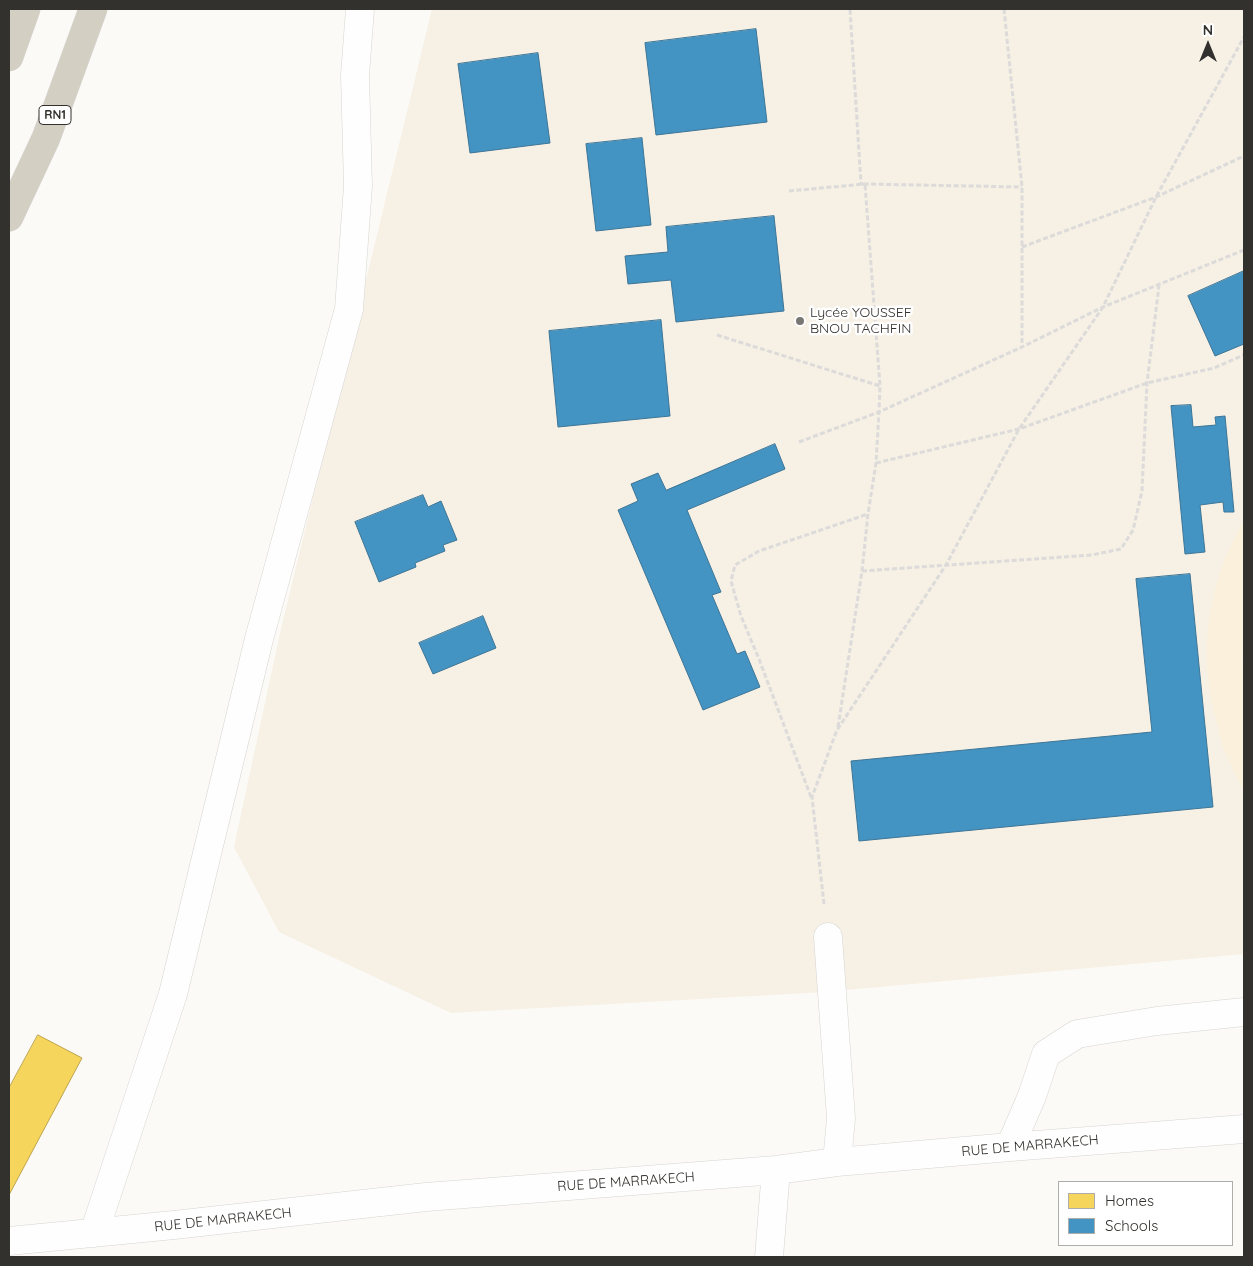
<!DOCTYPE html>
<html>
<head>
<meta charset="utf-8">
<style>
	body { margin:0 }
	#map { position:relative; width:1253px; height:1266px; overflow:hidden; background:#fcfaf6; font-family:Quicksand,sans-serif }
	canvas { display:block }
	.frame { position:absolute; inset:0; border:10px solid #33312e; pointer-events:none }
	.legend { position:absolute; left:1058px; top:1181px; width:175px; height:65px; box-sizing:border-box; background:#fff; border:1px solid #adadab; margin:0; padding:6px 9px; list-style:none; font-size:15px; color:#33312e }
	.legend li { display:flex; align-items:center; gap:10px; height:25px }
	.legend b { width:25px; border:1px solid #adadab }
	.north { position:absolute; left:1183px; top:20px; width:50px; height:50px; -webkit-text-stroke:4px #fff; paint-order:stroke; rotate:0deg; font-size:14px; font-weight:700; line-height:20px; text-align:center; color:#33312e }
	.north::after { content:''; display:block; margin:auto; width:18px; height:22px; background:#33312e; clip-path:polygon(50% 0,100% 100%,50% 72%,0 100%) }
</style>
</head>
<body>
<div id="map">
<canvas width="1253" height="1266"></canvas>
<div class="frame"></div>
<ul class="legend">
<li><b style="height:14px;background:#f6d55c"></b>Homes</li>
<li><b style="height:14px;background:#4393c3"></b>Schools</li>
</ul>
<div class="north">N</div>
</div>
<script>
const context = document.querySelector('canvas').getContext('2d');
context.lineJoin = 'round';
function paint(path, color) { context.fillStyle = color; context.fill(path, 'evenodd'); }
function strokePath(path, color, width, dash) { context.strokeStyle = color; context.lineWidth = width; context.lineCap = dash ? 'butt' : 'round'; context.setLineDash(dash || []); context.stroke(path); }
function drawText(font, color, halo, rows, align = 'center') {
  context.font = font + ' Quicksand,sans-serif'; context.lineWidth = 5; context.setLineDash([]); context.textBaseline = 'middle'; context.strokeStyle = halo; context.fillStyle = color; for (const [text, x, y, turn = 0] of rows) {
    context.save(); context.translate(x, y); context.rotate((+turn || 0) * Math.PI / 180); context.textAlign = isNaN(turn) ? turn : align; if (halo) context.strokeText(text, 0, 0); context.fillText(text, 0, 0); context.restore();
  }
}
paint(new Path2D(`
	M432,9H1244V954L824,992L451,1013L279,932L234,847L280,633Z`), '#f6f0e5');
paint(new Path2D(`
	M1244,521V631L1242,661L1244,678V790L1241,785C1235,772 1228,760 1223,747C1220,739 1219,732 1217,724C1197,656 1207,582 1244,521Z`), '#fbf0db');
const homes = new Path2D(`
	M38,1035L82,1058L9,1195V1088Z`);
paint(homes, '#f6d55c');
strokePath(homes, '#bca44e', 1);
const schools = new Path2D(`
	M756,29L767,122L656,135L645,43Z
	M538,53L550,143L470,153L458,64Z
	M642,138L651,225L596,231L586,144Z
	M774,216L784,311L676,322L671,280L628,284L625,256L668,252L666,227Z
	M1244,271V344L1215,356L1188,296Z
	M661,320L670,416L558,427L549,331Z
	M1191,405L1193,427L1216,425L1215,417L1225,416L1234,512H1224L1223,502L1200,505L1205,552L1185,554L1171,406Z
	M775,444L785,469L687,510L721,592L712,595L737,654L745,651L760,687L703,710L618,510L638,501L631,484L658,473L666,490Z
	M423,495L428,507L441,501L457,540L443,545L445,551L415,563L416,567L379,582L355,522Z
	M1190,574L1213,807L859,841L851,761L1152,732L1136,579Z
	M483,616L496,648L433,674L419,643Z`);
paint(schools, '#4393c3');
strokePath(schools, '#3e7696', 1);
const minor = new Path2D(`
	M828,937L841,1118L837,1162
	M1010,1147L1032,1096L1046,1054L1077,1034L1157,1021L1244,1012
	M94,1233L173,994L259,639L349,309L358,186L355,75L360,9
	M9,1241L174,1225L426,1197L776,1170L837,1162L1010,1147L1244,1129
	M769,1257L776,1170`);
const highway = new Path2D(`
	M9,57L26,9
	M9,217L46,138L93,9`);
strokePath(minor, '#d6d4d1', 29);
strokePath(highway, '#d9d8d6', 29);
strokePath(new Path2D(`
	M1004,9L1022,187V347
	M789,191L865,184L1022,187
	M1022,247L1156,197L1244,156
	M717,335L880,386
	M799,442L879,412L1022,347L1103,307L1244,250
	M876,463L1019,429L1147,383L1214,368L1244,355
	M862,571L1092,555L1121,549L1133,530L1142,491L1147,383L1159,286
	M838,727L862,571L868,514L876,463L879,412L880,386L865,184H861L850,9
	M811,797L759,659L741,616L731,581L735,565L759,551L868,514
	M824,904L812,797L837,730L946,565L1019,429L1103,307L1156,197L1244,37`), '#dcdbda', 3, [5, 2.5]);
strokePath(minor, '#fffefe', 28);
strokePath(highway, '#d4cfc3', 28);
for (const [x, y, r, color] of [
	[800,321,5,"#797774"]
]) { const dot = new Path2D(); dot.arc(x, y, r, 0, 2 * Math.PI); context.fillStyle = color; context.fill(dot); strokePath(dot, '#fff', 2); }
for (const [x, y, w] of [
	[55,115,32]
]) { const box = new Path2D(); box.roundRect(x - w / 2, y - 9.5, w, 19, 4); context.fillStyle = '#fff'; context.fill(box); strokePath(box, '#33312e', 1); }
drawText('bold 12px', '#33312e', null, [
	["RN1",55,115]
]);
drawText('14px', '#33312e', '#fff', [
	["Lycée YOUSSEF",810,313],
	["BNOU TACHFIN",810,329]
], 'left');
drawText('14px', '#33312e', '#fff', [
	["RUE DE MARRAKECH",1030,1146,-5],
	["RUE DE MARRAKECH",626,1182,-4],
	["RUE DE MARRAKECH",223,1220,-6]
]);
</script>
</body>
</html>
